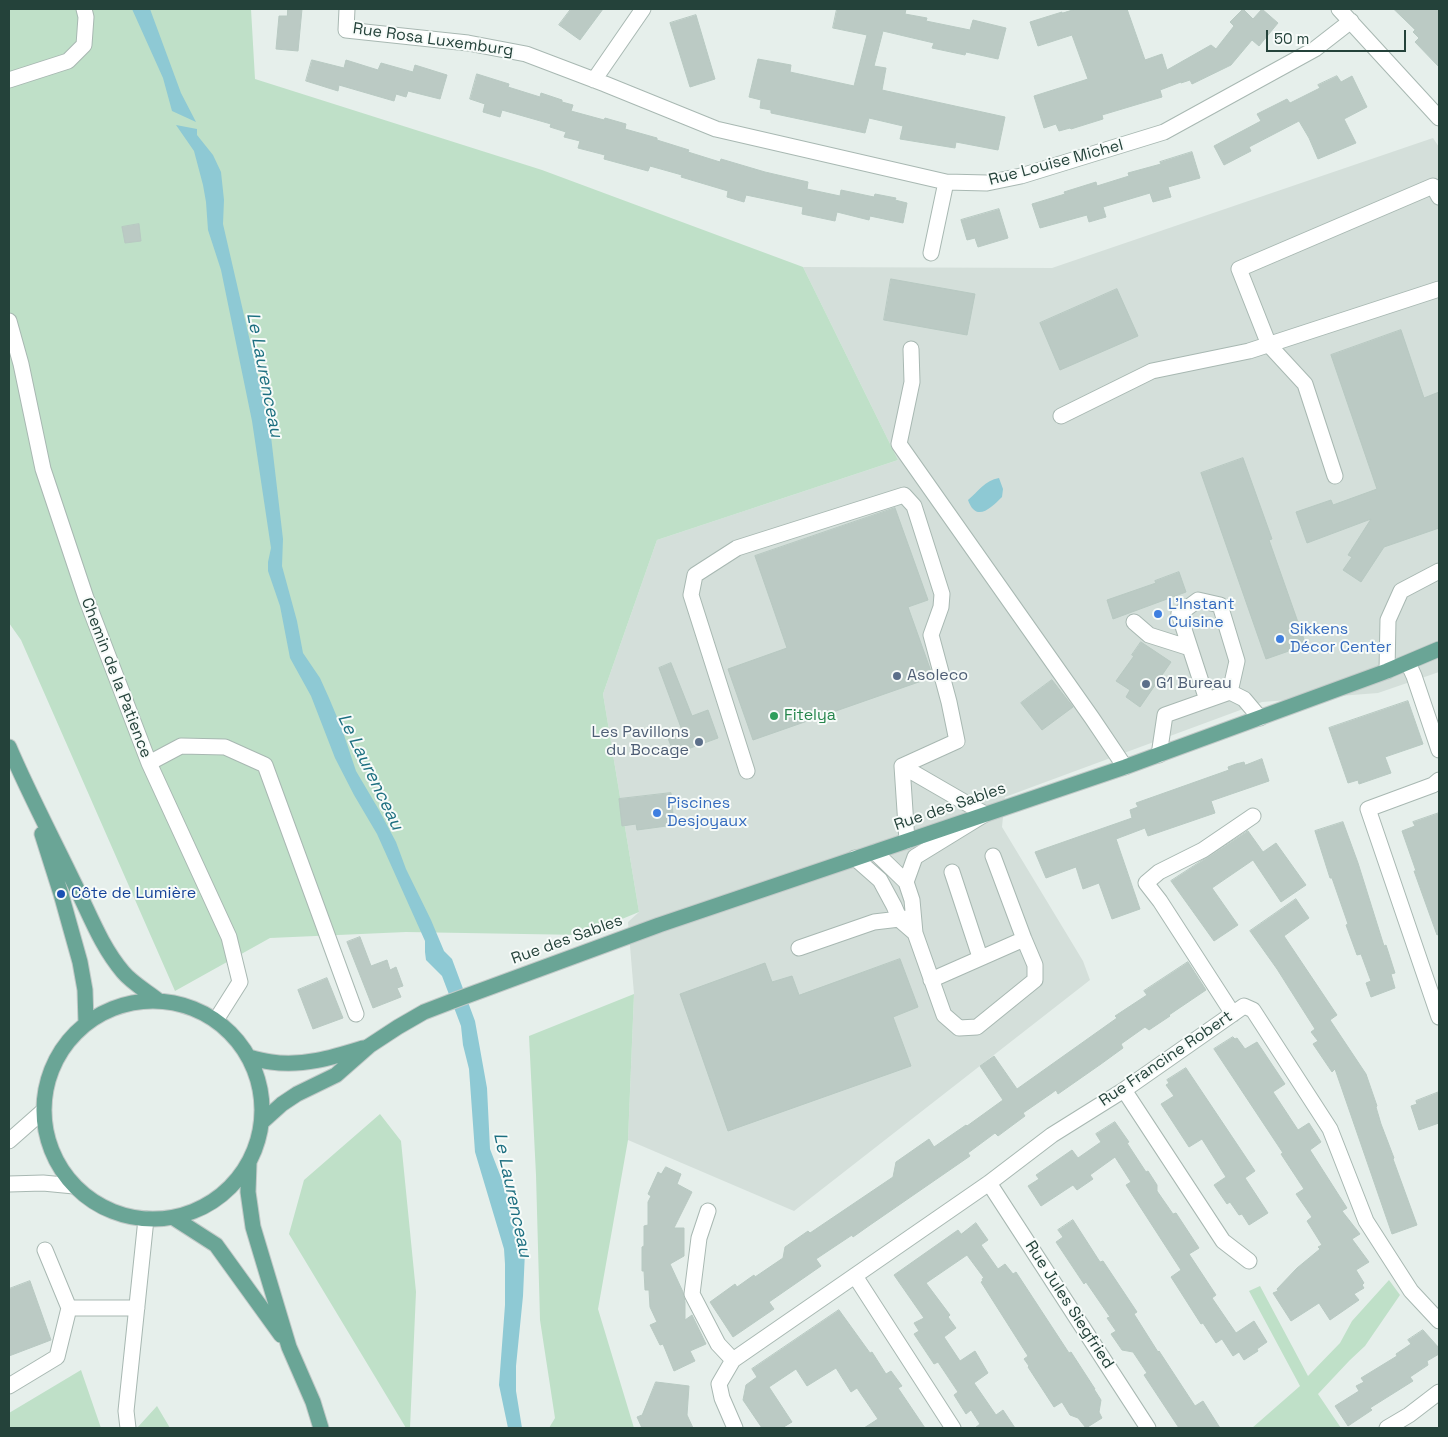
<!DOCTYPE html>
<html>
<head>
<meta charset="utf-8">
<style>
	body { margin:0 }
	#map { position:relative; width:1448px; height:1437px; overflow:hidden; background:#e6efeb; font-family:"Space Grotesk",sans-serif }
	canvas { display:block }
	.frame { position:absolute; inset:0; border:10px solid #24423a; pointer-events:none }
	.scale { position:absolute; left:1266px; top:30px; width:140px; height:22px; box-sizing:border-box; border:2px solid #24423a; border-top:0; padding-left:6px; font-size:15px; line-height:18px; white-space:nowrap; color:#24423a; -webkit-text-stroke:4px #f7fbf9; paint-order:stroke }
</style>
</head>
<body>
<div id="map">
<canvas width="1448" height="1437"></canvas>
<div class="frame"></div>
<div class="scale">50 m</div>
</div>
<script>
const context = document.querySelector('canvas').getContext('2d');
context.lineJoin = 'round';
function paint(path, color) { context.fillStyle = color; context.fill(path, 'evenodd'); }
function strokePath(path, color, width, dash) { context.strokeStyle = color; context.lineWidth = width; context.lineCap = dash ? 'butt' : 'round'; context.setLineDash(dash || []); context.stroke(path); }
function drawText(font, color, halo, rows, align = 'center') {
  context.font = font + ' "Space Grotesk",sans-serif'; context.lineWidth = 4; context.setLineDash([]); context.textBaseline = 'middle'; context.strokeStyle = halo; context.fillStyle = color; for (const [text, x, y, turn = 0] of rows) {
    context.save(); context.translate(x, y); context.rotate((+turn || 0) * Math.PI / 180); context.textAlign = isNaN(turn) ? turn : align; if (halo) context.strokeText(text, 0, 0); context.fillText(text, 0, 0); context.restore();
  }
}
paint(new Path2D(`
	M1433,138L1439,147V672L1378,693L1262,702L1005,797L1002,827L1083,961L1090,980L794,1211L628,1140L634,994L628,922L639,912L603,694L657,540L898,460L803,267L1052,268Z`), '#d4dfda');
paint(new Path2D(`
	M9,9H251L255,79L542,170L803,267L898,460L657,540L603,694L639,912L583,935L406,932L270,938L175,991L21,640L9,623Z
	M634,994L628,1140L598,1309L634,1428H549L555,1418L540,1320L536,1175L529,1036Z
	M380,1114L401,1141L416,1292L410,1428H406L289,1234L304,1180Z
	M1389,1280L1400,1295L1365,1346L1350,1360L1318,1394L1341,1428H1252L1300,1386L1249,1291L1260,1286L1308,1376L1340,1343L1352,1321Z
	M81,1370L101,1428H9V1413Z
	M157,1406L170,1428H137Z`), '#bfe0c8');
paint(new Path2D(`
	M132,9H150L181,93L196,122L172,111L163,78Z
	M176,125L197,129V135L213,155L221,172L224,200L223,224L270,428L283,539L282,566L297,621L303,653L320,678L329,698L342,729L356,771L379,810L396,842L406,869L431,920L444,951L452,959L475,1021L487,1088L490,1149L507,1193L511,1213L522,1235L525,1251L523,1296L516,1366V1391L522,1428H508L499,1385L505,1305V1264L504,1249L475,1152L469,1069L463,1045L461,1026L442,976L426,960L425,952V941L377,834L354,795L335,758L311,696L290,658L280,606L268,571V562L271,548L252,421L221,270L208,230L206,202L203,185L194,151Z
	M999,478L1003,489L1002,497C991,508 976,523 968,500C978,492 985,480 999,478Z`), '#8ec9d4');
const building = new Path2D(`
	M288,9H302L298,51L276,49L279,16H287Z
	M571,9H603L580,40L559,25Z
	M837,9H906L905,14L927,18L926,21L970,30L973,20L1006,28L998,59L966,52L965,55L932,48L934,43L883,31L874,66L886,68L882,90L1005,117L998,150L956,142L955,148L900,139L903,126L869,118L865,133L771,113V110L760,108L761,100L749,97L758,59L791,65L790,72L854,86L867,35L833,28Z
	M1076,9H1127L1145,60L1162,54L1167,70L1211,45L1216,49L1234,26L1230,22L1243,9L1253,19L1262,9L1278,23L1259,46L1252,40L1231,65L1192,84L1190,80L1181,83V82L1160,90L1162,97L1102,115L1103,119L1071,129L1070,128L1059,131L1056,124L1044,128L1034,96L1088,79L1072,35L1038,46L1030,22L1062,12V13Z
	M1394,9H1439V67L1415,42L1419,38L1413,32L1415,30Z
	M696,15L715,79L690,87L670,23Z
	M312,60L344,68L346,60L378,70L381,63L413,72L415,65L447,75L440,99L408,91L406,97L396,94L394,101L339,85L338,91L306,81Z
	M477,74L509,84L508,87L540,97L541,93L562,100V102L573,105L571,111L604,120L605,118L626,124L625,129L657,138V140L689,150L688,152L720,162L721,159L765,172L808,182L807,189L840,196L841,190L874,197L875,194L896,198L895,200L907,203L903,223L870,216L869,220L837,212L835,221L802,214L803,207L746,195L744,202L727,197L728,191L681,177L682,175L650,166L648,171L604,159L605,155L578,148L580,141L564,137L566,132L550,127L551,124L502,110L500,117L483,112L485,104L470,99Z
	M1337,76L1341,82L1352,76L1367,107L1344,119L1356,143L1318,159L1309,138L1299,121L1249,147L1251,151L1224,165L1214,146L1261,121L1257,114L1287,99L1290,103L1320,88L1318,85Z
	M1192,152L1200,178L1168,187L1171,197L1153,202L1150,193L1103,207L1106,217L1089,222L1087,215L1040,228L1032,204L1065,194L1064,192L1096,182L1097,186L1129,176L1128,173L1161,164L1160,162Z
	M999,209L1008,238L978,247L975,238L967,240L961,220Z
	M139,224L141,241L125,243L122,227Z
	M891,279L975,294L967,335L884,320Z
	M1117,289L1138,336L1060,370L1040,323Z
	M1401,330L1424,398L1439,392V528L1384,547L1361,582L1343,570L1352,557L1348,555L1371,519L1307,543L1296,512L1331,500L1333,505L1377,489L1331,355Z
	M1243,458L1272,539L1269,540L1306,645L1266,659L1201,473Z
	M895,508L928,600L908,607L933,677L753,740L728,669L787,648L755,556Z
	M1179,572L1186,592L1113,619L1107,600L1156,583L1155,581Z
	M1141,642L1171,662L1140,707L1126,697L1130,690L1116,681L1134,656L1132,655Z
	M671,663L692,716L708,710L718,738L674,754L668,738L683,733L659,668Z
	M1052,680L1073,707L1042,730L1021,703Z
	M1408,701L1423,744L1385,757L1391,773L1359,784L1358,780L1348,783L1329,728Z
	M1262,759L1269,781L1211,801L1215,813L1148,836L1145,828L1116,839L1140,909L1112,919L1099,883L1083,889L1076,867L1046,878L1035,852L1132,818L1130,810L1138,807L1136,803L1229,770L1228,767L1236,764L1244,762L1245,765Z
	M671,793L674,825L637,830L636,824L622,826L619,799Z
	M1439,813V934L1437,935L1414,871H1416L1402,831L1415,826L1413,822Z
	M1343,822L1358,863L1384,946L1386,945L1395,973L1391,974L1395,988L1371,997L1366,983L1371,981L1361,954L1357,955L1346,925L1348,924L1332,878H1330L1315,831Z
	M1248,831L1263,852L1276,843L1306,885L1281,902L1253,860L1212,888L1238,925L1214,941L1171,881Z
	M1296,899L1309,918L1284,936L1337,1015L1330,1020L1366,1074L1377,1106L1376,1107L1381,1124L1394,1158L1393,1159L1417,1225L1392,1234L1335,1069L1332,1072L1313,1044L1318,1041L1311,1032L1315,1029L1277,969L1250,931Z
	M360,937L371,966L387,960L390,970L396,967L403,986L397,988L401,997L373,1008L347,942Z
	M900,959L918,1007L893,1017L911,1066L728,1131L680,994L765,963L772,982L792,976L799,995Z
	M1188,962L1206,990L1169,1015L1170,1016L1149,1030L1145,1027L1121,1044L1123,1048L1101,1064L1058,1094L1056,1090L1052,1093L1023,1113L1025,1116L998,1136L995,1133L968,1153L970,1156L870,1225L853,1237L852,1235L816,1259L821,1266L769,1302L774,1309L733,1337L710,1302L735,1284L737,1287L754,1275L755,1277L783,1258L785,1247L808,1231L810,1233L893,1177L896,1162L929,1139L934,1147L966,1125L967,1126L1003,1100L980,1066L994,1056L1017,1089L1117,1018L1115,1016L1147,995L1144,991Z
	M327,978L343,1018L313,1029L298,990Z
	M1233,1037L1235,1039L1237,1038L1245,1049L1257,1042L1285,1084L1273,1092L1298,1130L1309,1123L1321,1142L1310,1150L1347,1208L1342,1211L1360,1234L1352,1239L1369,1262L1356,1270L1364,1283L1362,1285L1364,1288L1354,1294L1359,1300L1330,1320L1319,1303L1291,1321L1273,1293L1278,1291L1277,1289L1297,1268L1320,1249L1318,1247L1322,1245L1307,1221L1312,1217L1296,1194L1304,1189L1281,1154L1283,1153L1214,1049Z
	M1186,1068L1255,1171L1245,1178L1268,1213L1249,1225L1242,1214L1239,1215L1230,1202L1227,1204L1214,1185L1226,1177L1202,1139L1189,1147L1161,1104L1174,1096L1166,1085L1169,1083L1167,1080Z
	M1439,1092V1123L1419,1130L1411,1106L1417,1104L1416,1101Z
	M1115,1122L1129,1142L1127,1143L1146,1172L1148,1171L1157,1185V1191L1173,1214L1176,1213L1199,1248L1189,1254L1216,1295L1212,1298L1236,1333L1254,1321L1267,1342L1257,1349L1258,1351L1244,1360L1239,1352L1233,1356L1222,1339L1216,1343L1203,1323L1201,1324L1171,1277L1181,1270L1126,1185L1131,1182L1115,1157L1090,1175L1093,1179L1077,1190L1073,1185L1041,1206L1028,1186L1039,1179L1036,1175L1072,1150L1078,1158L1101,1142L1096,1134Z
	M666,1167L681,1174L677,1184L692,1192L674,1228H684V1256L670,1264L683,1292L685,1302V1320L692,1315L706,1344L690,1351L695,1361L674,1371L663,1344L660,1345L650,1325L657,1322L650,1307L649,1290H645L644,1271H642V1247L644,1246V1226L648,1225V1202L651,1196L648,1194L658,1172L661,1174Z
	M1073,1220L1100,1262L1103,1261L1137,1312L1134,1314L1158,1352L1159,1351L1195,1406L1203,1401L1220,1428H1179L1144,1375L1147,1373L1133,1352L1122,1350L1111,1334L1116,1331L1107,1318L1110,1317L1086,1282L1084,1284L1056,1242L1063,1237L1058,1230Z
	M976,1223L988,1240L981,1245L998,1269L1005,1264L1013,1274L1016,1272L1069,1353L1071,1352L1095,1389H1094L1101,1400L1099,1412L1102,1418L1086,1428L1078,1418L1070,1415L1062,1402L1054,1407L1028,1367L1029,1366L1024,1359L1028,1356L981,1282L983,1281L982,1279L984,1278L967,1255L926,1283L950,1315L948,1317L956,1328L944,1337L960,1361L975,1351L988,1373L974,1383L996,1415L1003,1410L1015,1428H975L980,1424L971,1410L966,1414L954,1395L958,1392L938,1362L934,1364L914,1334L919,1331L914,1323L924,1318L894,1275L958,1230L961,1234Z
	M30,1281L51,1340L9,1356V1289Z
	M839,1310L870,1353L872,1352L886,1374L891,1371L902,1386L898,1388L925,1428H864L878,1419L857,1388L851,1392L836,1368L807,1386L796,1369L769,1387L792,1422L782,1428H762L743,1400L746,1385L757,1377L752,1369Z
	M1423,1330L1439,1348V1354L1427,1361L1428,1365L1410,1377L1413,1381L1370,1408L1372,1410L1348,1426L1335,1406L1359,1391L1356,1386L1364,1382L1361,1378L1397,1356L1396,1354L1411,1344L1408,1340Z
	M656,1382L689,1386L687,1415L693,1428H642L637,1417L642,1415Z`);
paint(building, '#bbcac4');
strokePath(building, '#b8c9c2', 1);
const minor = new Path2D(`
	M347,9L346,30L468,43L526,54L605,84L716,129L946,182L987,183L1021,176L1164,132L1315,49L1351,21
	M1339,9L1439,118
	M9,80L68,61L84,45L86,17L84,9
	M594,80L643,9
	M931,253L946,182
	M9,321L21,364L43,469L86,598L149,763L229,937L240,982L216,1020
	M911,349L912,382L899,444L1092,718L1125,767
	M1061,416L1152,371L1249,351L1439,289
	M1335,476L1305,384L1269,345L1239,269L1433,186L1439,197
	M1134,622L1149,635L1190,648
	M1408,663L1414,676L1439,750
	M1387,671L1388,620L1401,591L1439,571
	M1207,700L1179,614L1198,600L1220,605L1237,661L1230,692
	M1159,755L1165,715L1230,692L1244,699L1260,718
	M149,763L181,746L225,747L265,765L356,1014
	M902,766L985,814L915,857L906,882
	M902,766L907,841
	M747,771L691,595L695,575L737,548L904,495L914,506L942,594L941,607L931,635L949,702L957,741L902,766
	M1439,780L1433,785L1368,809L1439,1017
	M855,858L880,880L894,906L900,920L915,933L912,900L906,882L875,852
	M952,872L980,957
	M915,933L944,1015L959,1028L977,1027L1035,980V965L1024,939L993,856
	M799,948L874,922L908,918
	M931,980L1024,939
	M1233,1014L1160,901L1146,883L1159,872L1203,850L1253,816
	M1124,1090L1223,1241L1249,1261
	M9,1141L43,1111
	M989,1183L1148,1428
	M9,1184L43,1183L74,1186
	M708,1211L699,1238L692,1294L718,1344L733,1360
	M45,1250L69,1308H137
	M855,1276L953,1428
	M9,1386L57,1357L69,1308
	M128,1428L126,1411L146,1219
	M735,1428L722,1398L719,1384L733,1360L989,1183L1052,1135L1124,1090L1244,1006L1253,1010L1330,1129L1366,1221L1411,1291L1439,1321
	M1387,1428L1409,1415L1439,1392`);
const major = new Path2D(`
	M9,747C29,794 53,839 75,885C90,915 101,946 123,972C132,983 148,992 159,1001
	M42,834L61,894L80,962L85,990L86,1023
	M44 1110a109 109 0 1 1 218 0a109 109 0 1 1-218 0Z
	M249,1057C256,1059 264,1061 271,1062C303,1067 334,1057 363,1048
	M262,1122L282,1104L297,1094L336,1075L369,1046L398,1027L424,1012L450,1002L659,925L1125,767L1387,671L1439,649
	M249,1163L248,1192L253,1227L289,1347L313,1402L321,1428
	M174,1218L216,1245L281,1335`);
strokePath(minor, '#a8b8b2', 17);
strokePath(major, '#c2cac8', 17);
strokePath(minor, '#fff', 15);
strokePath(major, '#6aa596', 15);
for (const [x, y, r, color] of [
	[1158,614,5,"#3f7fe0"],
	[1280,639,5,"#3f7fe0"],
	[897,676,5,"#5c6f8a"],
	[1146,684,5,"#5c6f8a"],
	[774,716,5,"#2e9e5b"],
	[699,742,5,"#5c6f8a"],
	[657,813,5,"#3f7fe0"],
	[61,894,5,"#1a4fb4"]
]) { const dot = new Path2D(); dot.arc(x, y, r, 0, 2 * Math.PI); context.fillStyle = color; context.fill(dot); strokePath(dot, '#f7fbf9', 2); }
drawText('16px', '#24423a', '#f7fbf9', [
	["Rue Rosa Luxemburg",433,40,8],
	["Rue Louise Michel",1056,163,-15],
	["Chemin de la Patience",116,678,69],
	["Rue des Sables",950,807,-19],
	["Rue des Sables",567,940,-20],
	["Rue Francine Robert",1166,1059,-34],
	["Rue Jules Siegfried",1069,1305,57]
]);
drawText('16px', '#366cbe', '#f7fbf9', [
	["L'Instant",1168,605],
	["Cuisine",1168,623],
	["Sikkens",1290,630],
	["Décor Center",1290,648],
	["Piscines",667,804],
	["Desjoyaux",667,822]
], 'left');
drawText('16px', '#4e5e75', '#f7fbf9', [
	["Asoleco",907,676],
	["G1 Bureau",1156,684],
	["Les Pavillons",689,733,"right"],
	["du Bocage",689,751,"right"]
], 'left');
drawText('16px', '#27864d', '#f7fbf9', [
	["Fitelya",784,716]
], 'left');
drawText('16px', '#164399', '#f7fbf9', [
	["Côte de Lumière",71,894]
], 'left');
drawText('italic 18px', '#1c6f80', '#f7fbf9', [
	["Le Laurenceau",264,375,79],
	["Le Laurenceau",370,772,64],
	["Le Laurenceau",512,1195,78]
]);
</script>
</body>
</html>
